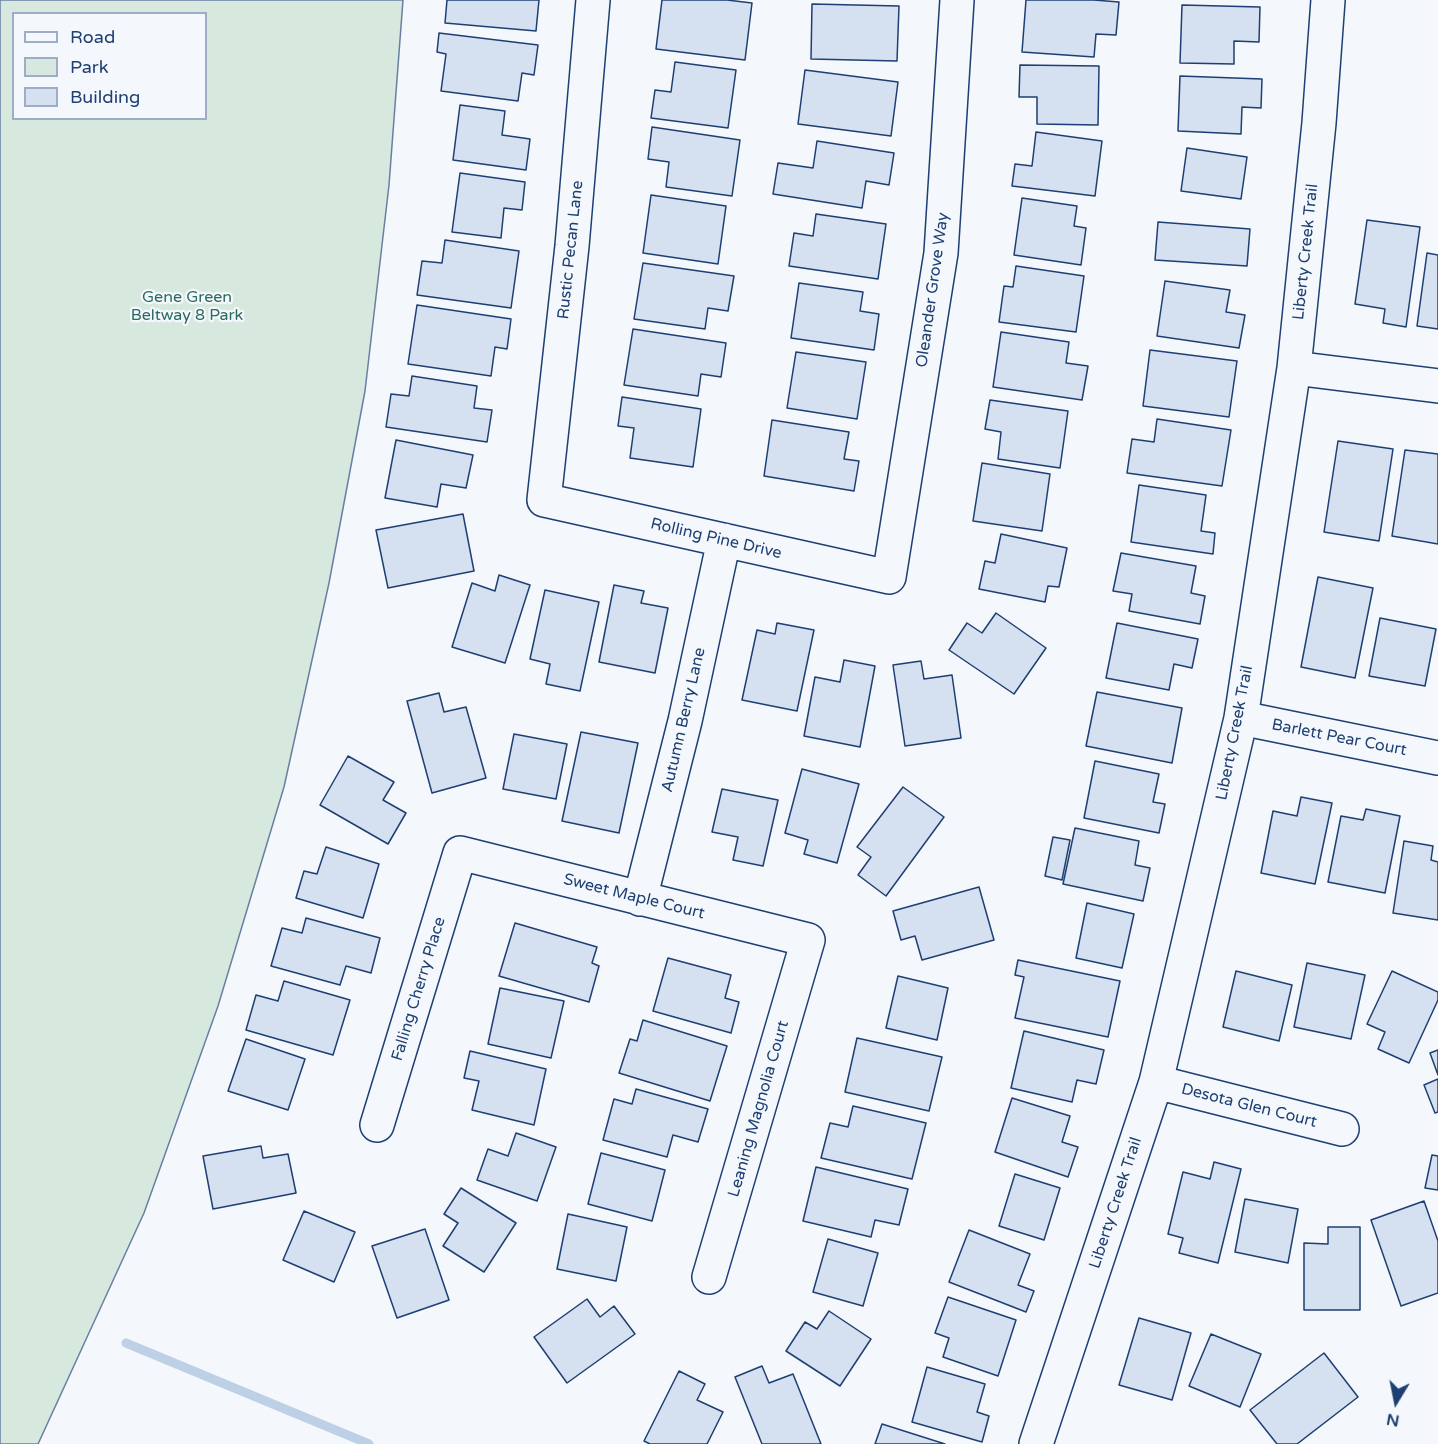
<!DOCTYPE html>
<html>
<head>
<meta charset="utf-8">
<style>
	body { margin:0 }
	#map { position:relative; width:1438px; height:1444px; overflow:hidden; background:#f4f7fb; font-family:"Varela Round",sans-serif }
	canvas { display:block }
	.legend { position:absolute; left:12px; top:12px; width:195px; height:108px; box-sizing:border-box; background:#f4f7fb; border:2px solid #9eadc5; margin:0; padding:8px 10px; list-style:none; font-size:18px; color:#1d3f73 }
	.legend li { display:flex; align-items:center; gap:12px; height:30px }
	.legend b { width:30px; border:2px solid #9eadc5 }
	.north { position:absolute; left:1366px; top:1372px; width:60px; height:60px; -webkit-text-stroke:4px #f4f7fb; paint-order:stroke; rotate:190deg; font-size:16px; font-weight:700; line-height:24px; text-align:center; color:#1d3f73 }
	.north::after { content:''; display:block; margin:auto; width:21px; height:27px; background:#1d3f73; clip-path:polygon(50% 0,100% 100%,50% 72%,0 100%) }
</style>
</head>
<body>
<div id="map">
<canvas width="1438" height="1444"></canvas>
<ul class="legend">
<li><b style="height:8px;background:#f4f7fb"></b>Road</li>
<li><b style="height:16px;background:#d7e8df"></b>Park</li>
<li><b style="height:16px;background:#d5e0f0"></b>Building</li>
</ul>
<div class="north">N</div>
</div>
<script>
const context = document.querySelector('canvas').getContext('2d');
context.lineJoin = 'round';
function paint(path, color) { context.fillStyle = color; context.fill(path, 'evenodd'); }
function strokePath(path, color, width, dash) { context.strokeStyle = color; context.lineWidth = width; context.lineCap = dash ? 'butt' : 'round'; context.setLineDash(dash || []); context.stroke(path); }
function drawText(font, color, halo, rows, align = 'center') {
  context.font = font + ' "Varela Round",sans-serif'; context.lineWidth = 4.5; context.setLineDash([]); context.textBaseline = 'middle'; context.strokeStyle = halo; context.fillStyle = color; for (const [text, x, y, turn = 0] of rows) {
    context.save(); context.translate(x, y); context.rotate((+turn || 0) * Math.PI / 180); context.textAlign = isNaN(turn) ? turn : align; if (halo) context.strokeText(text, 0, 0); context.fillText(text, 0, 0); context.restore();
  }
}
const green = new Path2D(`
	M0,0H403L389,185L365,391L329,583L284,787L218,1006L144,1213L38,1444H0ZM14,14H206V118H14Z`);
paint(green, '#d7e8df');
strokePath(green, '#687fa3', 1.5);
strokePath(new Path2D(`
	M126,1343L369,1444`), '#bed0e5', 9);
const building = new Path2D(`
	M447,0H539L536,31L445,23Z
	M662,0H727L752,3L745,60L656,49Z
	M1026,0H1094L1119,2L1116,35L1096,34L1094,57L1022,52Z
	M812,4L899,6L897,61L811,59Z
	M1182,5L1260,7L1259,42L1234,41V64L1180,63Z
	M439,33L538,45L534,75L522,73L518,101L441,91L446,54L437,52Z
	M675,62L736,70L728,128L651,118L655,90L671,92Z
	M1020,65L1099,66L1098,125L1037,124V97H1019Z
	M805,70L898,82L891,136L798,124Z
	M1180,76L1262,79L1261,108L1242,107L1241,134L1178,131Z
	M460,105L505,111L502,135L530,139L526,170L453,160Z
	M652,127L740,140L732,196L666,187L669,162L648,159Z
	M1036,132L1102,141L1095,196L1012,186L1015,164L1032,166Z
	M817,141L894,153L889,185L866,181L862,208L773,194L778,163L813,168Z
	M1187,148L1247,157L1241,199L1181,191Z
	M460,173L525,182L522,210L504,208L501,238L452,232Z
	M651,195L726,206L718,264L643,253Z
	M1022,198L1077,206L1074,226L1086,228L1081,265L1014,255Z
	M816,214L886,224L878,279L789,266L794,233L813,236Z
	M1367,220L1420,227L1406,327L1383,323L1385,309L1355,304Z
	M1158,222L1250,229L1247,266L1155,260Z
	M445,240L519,251L511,308L417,295L422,261L442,263Z
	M1427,253L1438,255V329L1417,326Z
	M643,263L734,276L728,311L708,308L705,329L634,319Z
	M1016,266L1084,276L1076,332L999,322L1004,286L1013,287Z
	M1165,281L1230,290L1226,312L1245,315L1239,348L1157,336Z
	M799,283L863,292L860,311L879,314L874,350L791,338Z
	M417,305L511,319L507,349L495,347L491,376L408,364Z
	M633,329L726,343L721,377L701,374L698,396L624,385Z
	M1001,332L1069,342L1066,363L1088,366L1082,400L993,387Z
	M1150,350L1237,361L1229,417L1143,406Z
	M796,352L866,362L857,419L787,408Z
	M412,376L477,386L474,408L492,410L487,442L386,427L391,394L409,396Z
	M622,397L701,409L693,467L630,458L634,428L618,426Z
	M990,400L1068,411L1060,468L998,459L1001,432L985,429Z
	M1157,419L1231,430L1222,486L1127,473L1132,439L1154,442Z
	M772,420L849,432L844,459L859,461L854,491L764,476Z
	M396,440L473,455L466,488L441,484L437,507L385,498Z
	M1338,441L1393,449L1379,541L1324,532Z
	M1405,450L1438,454V544L1392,536Z
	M982,463L1050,474L1042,531L973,521Z
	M1139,485L1206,495L1201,531L1215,533L1213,554L1131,542Z
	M463,514L474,571L388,588L376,530Z
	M1001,534L1067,548L1059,587L1048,586L1045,602L979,589L985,561L995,563Z
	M1121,553L1196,566L1191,593L1205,596L1200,624L1129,611L1132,594L1113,591Z
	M499,575L530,585L505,663L452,647L472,583L495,591Z
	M1318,577L1373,588L1355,678L1301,667Z
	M614,585L644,591L641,603L668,608L655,673L599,662Z
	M545,590L599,602L580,691L546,684L550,664L530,659Z
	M996,613L1046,648L1014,694L949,650L967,623L982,633Z
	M1380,618L1436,629L1425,686L1369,676Z
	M777,623L814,630L797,711L742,700L757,630L775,634Z
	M1117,623L1198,639L1192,668L1174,664L1169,690L1106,678Z
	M844,660L875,666L860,747L804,736L815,677L840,682Z
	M921,661L924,679L952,675L961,738L905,746L893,665Z
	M1097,692L1182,708L1172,763L1086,746Z
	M439,693L444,712L466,707L486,778L432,793L407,701Z
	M581,732L638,743L619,833L562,821Z
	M514,734L567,744L556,799L503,789Z
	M348,756L394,782L383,800L406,813L388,844L320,805Z
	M1095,761L1159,774L1153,802L1165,804L1159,833L1084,818Z
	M802,769L859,784L837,863L804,854L808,840L785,833Z
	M903,787L944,817L886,896L858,875L871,857L857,847Z
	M722,789L778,800L763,866L733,860L738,837L712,832Z
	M1301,797L1332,803L1315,884L1261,873L1273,811L1297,816Z
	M1366,809L1400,816L1385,893L1328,882L1341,816L1363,820Z
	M1075,828L1139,841L1135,865L1150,868L1143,901L1063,884Z
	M1053,837L1070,840L1062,880L1045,876Z
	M1404,841L1433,846L1431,860L1438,862V920L1393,913Z
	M326,847L379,864L363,918L296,898L304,871L317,874Z
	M979,887L994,940L922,960L915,936L901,940L893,911Z
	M1087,903L1134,914L1122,968L1076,958Z
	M306,918L380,938L371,973L346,966L340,985L271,966L282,928L302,933Z
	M515,923L597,947L592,963L599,966L589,1002L499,976Z
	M668,958L731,975L725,998L739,1002L731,1033L653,1011Z
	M1018,960L1120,981L1108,1037L1015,1018L1024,977L1015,975Z
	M1307,963L1365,975L1351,1039L1294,1027Z
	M1236,971L1292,985L1279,1041L1223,1027Z
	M1392,971L1438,992V1000L1409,1063L1378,1049L1385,1032L1367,1024Z
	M898,976L948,988L937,1040L886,1028Z
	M284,981L350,1000L333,1055L246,1030L256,995L278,1001Z
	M500,988L564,1001L551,1058L488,1044Z
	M643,1020L727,1046L710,1101L619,1073L630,1039L637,1041Z
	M1024,1031L1104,1050L1096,1084L1077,1080L1072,1102L1011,1088Z
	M857,1038L942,1057L929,1111L845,1092Z
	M246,1039L305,1059L288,1110L228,1091Z
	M1438,1050V1075L1430,1053Z
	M470,1051L546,1069L534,1125L472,1110L479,1081L464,1078Z
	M1438,1079V1112L1435,1113L1424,1085Z
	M636,1089L708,1109L698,1142L673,1135L667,1157L603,1140L614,1099L632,1104Z
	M1012,1098L1070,1116L1062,1142L1078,1147L1068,1177L995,1152Z
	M853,1106L926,1123L912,1179L821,1158L830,1123L848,1127Z
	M516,1133L556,1147L537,1201L477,1180L488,1149L508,1156Z
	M261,1146L263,1158L288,1154L296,1193L213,1209L203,1156Z
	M601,1153L665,1170L652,1221L588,1204Z
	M1432,1155L1438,1156V1190L1425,1188Z
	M1214,1162L1241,1169L1218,1263L1179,1253L1183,1238L1168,1234L1183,1172L1210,1179Z
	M816,1167L908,1189L899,1225L875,1220L871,1237L803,1221Z
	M1015,1174L1060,1188L1044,1240L999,1226Z
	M461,1188L516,1223L484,1272L443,1246L458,1223L444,1214Z
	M1245,1199L1298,1209L1288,1263L1235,1252Z
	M1424,1201L1438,1241V1293L1401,1306L1371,1220Z
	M304,1211L355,1232L334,1282L283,1260Z
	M568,1214L627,1227L616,1281L557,1269Z
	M1328,1227H1360V1310H1304V1243L1328,1244Z
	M425,1229L449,1300L397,1318L372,1246Z
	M969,1230L1030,1254L1018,1285L1034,1291L1026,1312L949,1282Z
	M828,1239L878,1253L863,1306L813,1292Z
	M948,1297L1016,1320L998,1376L943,1357L949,1338L935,1333Z
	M587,1299L600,1317L614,1306L635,1334L567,1383L534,1337Z
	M829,1311L871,1339L840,1386L786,1351L805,1322L817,1329Z
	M1139,1318L1191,1333L1172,1400L1119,1385Z
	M1211,1334L1261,1354L1240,1407L1189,1386Z
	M1324,1353L1358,1397L1297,1444H1277L1250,1410Z
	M762,1366L769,1383L793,1374L821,1444H762L735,1377Z
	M927,1367L985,1384L977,1412L989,1416L982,1442L912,1422Z
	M679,1371L705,1384L697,1400L723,1412L707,1444H650L644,1441Z
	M882,1424L945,1444H875Z`);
paint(building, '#d5e0f0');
strokePath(building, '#1d3f73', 1.5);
const minor = new Path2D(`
	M593,0L572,246L544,500L889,577L941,253L957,0
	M1294,368L1438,386
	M1241,718L1438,758
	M640,899L685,721L724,540
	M1156,1082L1342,1129
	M377,1125L460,853L808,940L709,1277
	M1036,1444L1156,1082L1241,718L1294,368L1319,123L1328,0`);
strokePath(minor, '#1d3f73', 36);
strokePath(minor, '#f4f7fb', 33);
drawText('16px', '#1d3f73', '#f4f7fb', [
	["Rustic Pecan Lane",571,250,-84],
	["Liberty Creek Trail",1306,252,-84],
	["Oleander Grove Way",933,290,-82],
	["Rolling Pine Drive",716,539,13],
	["Autumn Berry Lane",684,720,-77],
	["Liberty Creek Trail",1235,733,-79],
	["Barlett Pear Court",1339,738,11],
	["Sweet Maple Court",634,897,14],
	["Falling Cherry Place",419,989,-73],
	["Desota Glen Court",1249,1106,14],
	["Leaning Magnolia Court",759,1109,-74],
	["Liberty Creek Trail",1116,1203,-72]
]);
drawText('16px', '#2c6c60', '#f4f7fb', [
	["Gene Green",187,298],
	["Beltway 8 Park",187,316]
]);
</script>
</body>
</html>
